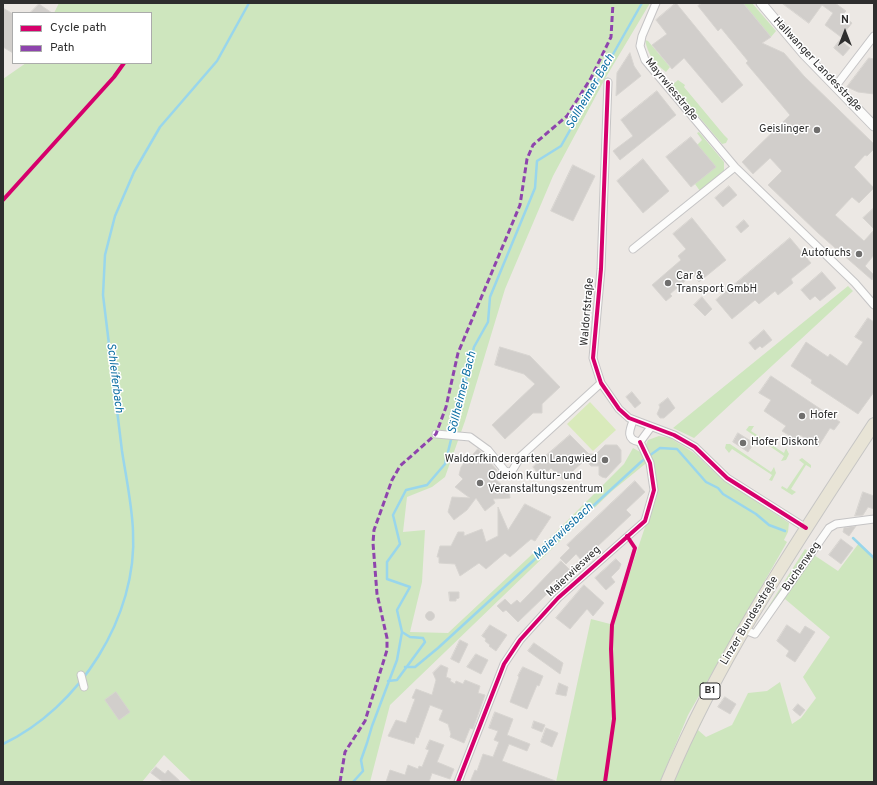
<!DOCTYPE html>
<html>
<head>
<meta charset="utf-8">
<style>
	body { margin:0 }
	#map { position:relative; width:877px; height:785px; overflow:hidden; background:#ece8e4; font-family:Overpass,sans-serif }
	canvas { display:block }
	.frame { position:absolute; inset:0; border:4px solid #2e2e2e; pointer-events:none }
	.legend { position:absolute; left:12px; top:12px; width:140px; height:52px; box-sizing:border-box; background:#fff; border:1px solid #ababab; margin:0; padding:5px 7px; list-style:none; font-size:12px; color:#2e2e2e }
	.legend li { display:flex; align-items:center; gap:8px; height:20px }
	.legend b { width:20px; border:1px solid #ababab }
	.north { position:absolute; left:825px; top:12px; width:40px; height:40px; -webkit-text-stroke:3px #fff; paint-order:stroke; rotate:0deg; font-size:11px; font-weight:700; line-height:16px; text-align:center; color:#2e2e2e }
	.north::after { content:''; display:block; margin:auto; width:14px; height:18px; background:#2e2e2e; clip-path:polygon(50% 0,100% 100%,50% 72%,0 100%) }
</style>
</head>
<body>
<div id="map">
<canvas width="877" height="785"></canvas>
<div class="frame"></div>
<ul class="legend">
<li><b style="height:5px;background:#d6006c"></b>Cycle path</li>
<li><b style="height:5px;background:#8e44ad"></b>Path</li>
</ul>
<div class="north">N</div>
</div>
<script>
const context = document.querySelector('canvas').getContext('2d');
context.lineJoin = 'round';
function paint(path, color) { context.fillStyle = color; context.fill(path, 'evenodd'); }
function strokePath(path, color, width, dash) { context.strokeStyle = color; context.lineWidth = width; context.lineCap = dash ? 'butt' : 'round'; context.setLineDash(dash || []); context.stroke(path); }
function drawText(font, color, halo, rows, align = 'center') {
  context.font = font + ' Overpass,sans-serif'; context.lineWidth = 3; context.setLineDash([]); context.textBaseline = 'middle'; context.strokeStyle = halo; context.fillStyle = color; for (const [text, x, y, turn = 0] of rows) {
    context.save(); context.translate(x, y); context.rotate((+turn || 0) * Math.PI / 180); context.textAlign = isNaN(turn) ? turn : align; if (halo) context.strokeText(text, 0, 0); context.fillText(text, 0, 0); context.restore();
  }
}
paint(new Path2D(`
	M59,3H650L606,77L553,176L505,289L465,421L445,477L432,487L407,497L403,532L425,530L422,582L410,632L448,633L558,530L624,464L633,448L642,453L648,440L659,436L670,438L694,453L722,479L789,523L788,532L784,540L787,542L688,715L660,782H556L591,619L614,625L624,590L657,491V482L650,460L612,491L390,705L370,782H192L164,755L142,782H3V79L26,63H151V13H54Z
	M743,3H752L776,31L771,37Z
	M645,40L648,41L670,67L666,72C654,63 648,54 645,40Z
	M678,80L685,85L684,87L724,135L728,139L726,143L722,144L672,85Z
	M699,132L724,162V171L700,191L695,184L697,145L702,140L697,133Z
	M848,286L853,291L694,438L673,428Z
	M749,426H754L751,431L784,453L786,448L789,454L786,460L781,461L784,456L765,443L762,446L759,439L746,430Z
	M726,444H730L771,472L774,467L776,473L772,481L769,480L772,475L732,449L729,453L725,448Z
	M802,458L811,465V468L806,465L791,489L796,492L792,495L781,488L782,486L787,489L804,464L799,460Z
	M859,543L874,559V782H673L695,728L719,686L698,730L706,737L732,725L748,693L767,691L780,682L792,724L801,718L816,698L803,677L830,637L785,599L762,625L765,612L805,549L838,571Z`), '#cee6be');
paint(new Path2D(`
	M590,402L616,430L593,451L567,424Z`), '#d9eabb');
strokePath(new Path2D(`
	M853,538L874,558
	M405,667H415L438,648L642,461L660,448L677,449L706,482L718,488L723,494L756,514L769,525L785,531
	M388,681L397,680L425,642L423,638L410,637L402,632
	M3,744C79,708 138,617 133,531C132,505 126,477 122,451C116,399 109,347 103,295L105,255L115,216L134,172L160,127L217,61L249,3
	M353,782L363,771L361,760L367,743L372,726L397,660L402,632L397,610L410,587L387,579V562L400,544L393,515L406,490L427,485L445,464L474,347L488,322L490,297L535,188L537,161L561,146L642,3`), '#99d6ec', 2.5);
const building = new Path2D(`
	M676,3L743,85L722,103L684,58L672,69L652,45L667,34L656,20Z
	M702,3H743L771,37L762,43L784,53L804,76L874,144V149L867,156L865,155L854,167L874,188L859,203L852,197L835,215L864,241L874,230V255L865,266L874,275L872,280L818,233L768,185L782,171L770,158L753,174L742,162L790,115L746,63L748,61L721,28L718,31L698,6Z
	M782,3H835L846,11L842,15L852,23L841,37L825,25L833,13L822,5L809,23Z
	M39,4L52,13H30Z
	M3,8L13,14V53L3,47Z
	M840,40L850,48L843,56L834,48Z
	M630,53L634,66L641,76L616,96L617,73Z
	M869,58L874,59V94L858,92L847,87Z
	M657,91L676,115L620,160L613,151L633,136L621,120Z
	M691,137L716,167L691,187L666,157Z
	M643,159L669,191L643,213L617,181Z
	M573,165L595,176L573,221L551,211Z
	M729,186L737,195L723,207L715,198Z
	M874,208V229L863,218Z
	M692,218L726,260L699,282L693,274L670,294L672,296L666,301L652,285L681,260L678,256L686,249L673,234Z
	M744,220L749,226L741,233L736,227Z
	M790,238L811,263L791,279L793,283L778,295L775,291L759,304L755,300L732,319L716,300Z
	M822,272L836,288L820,301L815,296L810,300L801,290Z
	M702,297L712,309L705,316L694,305Z
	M868,318L874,322V392L858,414L811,383L812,380L791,366L806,342L828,357L830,354L847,366L863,342L855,337Z
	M764,330L772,340L762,348L760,346L755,350L749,343Z
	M500,347L530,356L560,387L542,404V413H533L505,439L492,425L535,384L524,374L495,365Z
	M771,376L840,422L834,430L830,428L818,447L800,435L796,440L782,431L786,426L764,411L771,400L759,393Z
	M632,392L641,403L635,408L626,397Z
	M668,398L675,408L664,418H660L657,414L660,407L659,405Z
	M738,433L754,443L748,452L733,442Z
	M570,435L589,454H596L605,445H617L621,450V462L606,478L602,477L599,475V466H591L585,460L563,480L551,468L543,476L537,472L533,467Z
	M478,449L497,470L493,477L505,488L509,487L510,498L493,499L495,503L485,511L476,498L467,510L454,520L448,512L452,497L470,498L455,487L463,479L459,475L461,467L471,454L472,455Z
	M635,481L645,492L626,510L631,515L582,561L576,554L566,564L560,558L570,548L567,545Z
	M863,492L874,496V509L868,507L863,515L855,516Z
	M525,504L551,517L535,541L531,539L510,557L505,553L486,569L479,563L460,576L455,564L439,563V557H437L440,546H451L458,532H464V536L482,529L486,542L498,536V507L508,530Z
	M856,526L849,536L843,532L844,528Z
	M841,539L853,548L841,564L829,555Z
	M616,559L621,564L619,569L611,577L615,582L606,590L595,578Z
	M561,561L573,573L560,585L554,580L544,590L547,594L518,622L506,610L503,612L497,606L505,599L511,605L517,600L520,603Z
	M584,585L604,603L593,616L587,609L570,629L556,618Z
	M449,592H459V598L456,599V601H450Z
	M425.5 616a4.5 4.5 0 1 1 9 0a4.5 4.5 0 1 1-9 0Z
	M490,625L507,635L496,651L489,646L490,645L485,641L486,639L482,636Z
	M787,625L800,634L805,626L815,632L795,662L786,656L789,651L777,641Z
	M460,640L468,644L459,663L451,659Z
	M534,643L563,663L560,674L528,651Z
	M476,654L488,660L481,674L467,667Z
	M441,665L448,668L446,677L451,679L450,681L455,684L456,681L463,684L465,680L480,686L478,693L485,695L473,729L470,728L464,743L450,737L451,734L448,724L439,720L443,710L430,705L418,738L416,737L414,744L388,736L396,720L406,723L415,699L412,698L416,689L432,695L436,680L433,673Z
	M523,667L543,676L539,686L537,685L527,709L510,702L519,677L518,676Z
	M559,683L568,687L566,696L556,694Z
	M116,692L130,712L119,720L105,700Z
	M725,697L736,704L730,714L718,707Z
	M798,704L805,710L800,716L793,710Z
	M495,712L513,719L507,735L530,744L527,751L509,744L502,761L558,782H470L475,770L477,771L483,754L493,757L499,742L494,740L498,731L489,728Z
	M534,721L545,725L542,732L532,728Z
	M546,728L558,733L552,747L541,742Z
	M430,740L444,745L437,762L454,769L450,779L432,773L429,782H386L390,770L405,775L408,765L418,769L419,766L422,767L429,750L426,749Z
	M156,767L165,774L168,770L181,782H163L151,773Z`);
paint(building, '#d1cecb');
strokePath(building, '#d7d4d0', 1);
const minor = new Path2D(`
	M656,3L642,36L640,46L645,60L735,167L855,283L874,305
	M608,82L601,269L593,358L601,383L619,409L629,418L674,435L695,447L727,478L806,528
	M835,87L874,36
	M633,249L735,167
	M633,421C629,431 626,440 640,442
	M436,434L470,437L488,450L505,471L509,472L512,471L521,456L601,383
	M640,442L651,427
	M745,630L755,634L829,528L836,524L874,519
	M81,675L84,687
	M458,782L504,664L520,640L558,598L645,521L654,490L650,463L640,442`);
const tertiary = new Path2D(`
	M761,3L804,54L874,126`);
const primary = new Path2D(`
	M667,782C720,655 799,539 874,424`);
strokePath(minor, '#c5c4c5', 9);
strokePath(tertiary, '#c5c4c5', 11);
strokePath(primary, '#c6c5c4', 14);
strokePath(minor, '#fcfcfb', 7);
strokePath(tertiary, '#fcfcfb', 9);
strokePath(primary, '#e8e4d6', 12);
strokePath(new Path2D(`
	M340,782L345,752L365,721L387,650V638L377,594L373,543L374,530L392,480L400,466L436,434L446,407L458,353L520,205L527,159L533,145L567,116L591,78L611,37L613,3`), '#8e44ad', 3, [6, 3]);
strokePath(new Path2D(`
	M608,82L601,269L593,358L601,383L619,409L629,418L674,435L695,447L727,478L806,528
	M3,200L114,77L124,63
	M458,782L504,664L520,640L558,598L645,521L654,490L650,463L640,442
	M605,782L614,719L611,649L612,625L635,548L627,536`), '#d6006c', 4);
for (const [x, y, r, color] of [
	[817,130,4,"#706f6e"],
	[859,254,4,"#706f6e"],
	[668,283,4,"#706f6e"],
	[802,416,4,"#706f6e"],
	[743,443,4,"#706f6e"],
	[605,460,4,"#706f6e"],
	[480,483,4,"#706f6e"]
]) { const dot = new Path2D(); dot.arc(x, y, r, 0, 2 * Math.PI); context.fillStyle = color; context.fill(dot); strokePath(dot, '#fff', 1.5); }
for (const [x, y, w] of [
	[710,691,20]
]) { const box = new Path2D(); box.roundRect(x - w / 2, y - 8, w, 16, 3); context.fillStyle = '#fff'; context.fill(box); strokePath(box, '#2e2e2e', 1); }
drawText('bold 10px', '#2e2e2e', null, [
	["B1",710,691]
]);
drawText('11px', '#2e2e2e', '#fff', [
	["Hallwanger Landesstraße",817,65,47],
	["Mayrwiesstraße",671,90,51],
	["Waldorfstraße",588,312,-85],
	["Buchenweg",802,567,-55],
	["Maierwiesweg",574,572,-43],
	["Linzer Bundesstraße",750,621,-59]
]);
drawText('11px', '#2e2e2e', '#fff', [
	["Geislinger",809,130,"right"],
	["Autofuchs",851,254,"right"],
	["Car &",676,277],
	["Transport GmbH",676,290],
	["Hofer",810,416],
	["Hofer Diskont",751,443],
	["Waldorfkindergarten Langwied",597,460,"right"],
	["Odeion Kultur- und",488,477],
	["Veranstaltungszentrum",488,490]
], 'left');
drawText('italic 12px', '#0d6fa3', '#fff', [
	["Söllheimer Bach",591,92,-60],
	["Schleiferbach",114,378,83],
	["Söllheimer Bach",463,393,-76],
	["Maierwiesbach",564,532,-43]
]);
</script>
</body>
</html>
